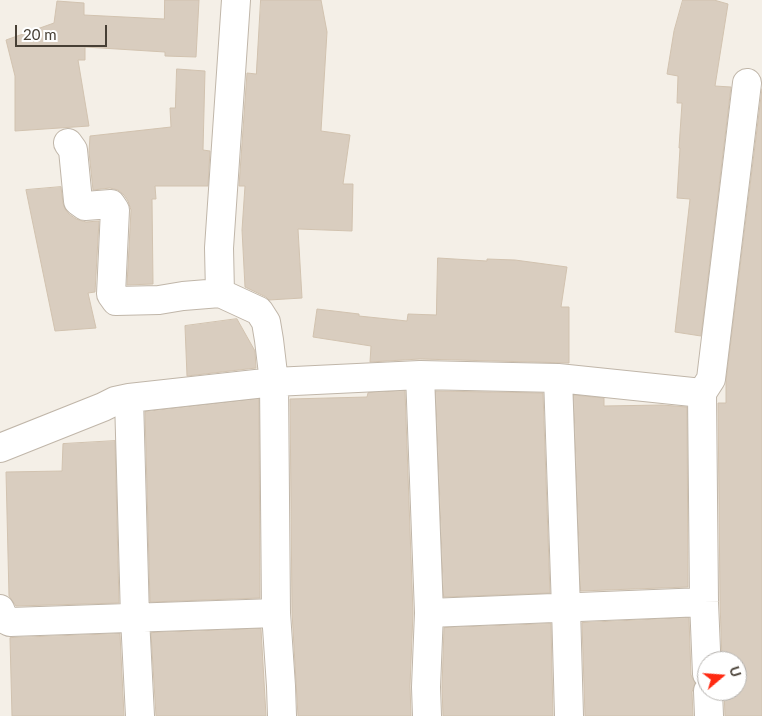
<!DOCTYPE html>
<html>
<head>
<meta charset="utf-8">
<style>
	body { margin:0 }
	#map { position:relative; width:762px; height:716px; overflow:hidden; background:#f4efe7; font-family:Lato,sans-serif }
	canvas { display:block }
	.north { position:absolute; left:697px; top:651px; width:50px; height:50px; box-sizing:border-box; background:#fff; border:1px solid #b5b2ae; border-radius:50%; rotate:72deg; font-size:14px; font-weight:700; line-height:20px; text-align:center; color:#473f35 }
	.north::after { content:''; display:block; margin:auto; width:18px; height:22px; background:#ff2a12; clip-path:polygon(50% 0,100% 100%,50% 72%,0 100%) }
	.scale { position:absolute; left:15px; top:25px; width:92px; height:22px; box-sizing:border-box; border:2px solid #473f35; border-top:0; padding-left:6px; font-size:15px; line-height:18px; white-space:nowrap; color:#473f35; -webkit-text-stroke:4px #fff; paint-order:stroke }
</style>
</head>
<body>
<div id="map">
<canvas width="762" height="716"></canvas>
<div class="north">U</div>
<div class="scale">20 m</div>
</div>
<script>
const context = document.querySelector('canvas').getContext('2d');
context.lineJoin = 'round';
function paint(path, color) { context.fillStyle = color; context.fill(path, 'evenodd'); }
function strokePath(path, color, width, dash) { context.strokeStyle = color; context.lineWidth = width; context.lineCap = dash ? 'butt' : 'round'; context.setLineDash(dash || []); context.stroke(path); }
const building = new Path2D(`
	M165,0H199L196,57L165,56V52L85,47V60H78L89,126L15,131V76L6,40L54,23L57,1L84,3V15L164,19Z
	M261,0H321L327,32L321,131L350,135L343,184H353L352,231L298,229L302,298L269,300L266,297L245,287L242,230L245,186H239L247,73L256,74Z
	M683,0H714L728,4L715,86L731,87L701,336L675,332L690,199L677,198L680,148H679L682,103H677L678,76L667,74L674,31Z
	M177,69L205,71L203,150L210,151L208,186H155L156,199H152L153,284L127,285L131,210L128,201L124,195L118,190L110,188L93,190L89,152L90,136L171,127L170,108H175Z
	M762,89V716H725L724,691H737V661H722L720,602L718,403H726V381Z
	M61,187L63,203L65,209L69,214L76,219L86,222L99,221L95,292L88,293L96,328L55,331L26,190Z
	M438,258L487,261V259L515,260L567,267L561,307H569V363L420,359L370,362L371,346L313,337L317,309L359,314V316L407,321L408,314L436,315Z
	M237,319L255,351L256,368L187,376L185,326Z
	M405,391L413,613L410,686L411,716H298L292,612L290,399L367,397L368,393Z
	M436,391L543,393L550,593L444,597Z
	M574,395L604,398V406L662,405L687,407L688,587L581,591Z
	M259,399L260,598L150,602L145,412Z
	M115,441L119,603L16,606L9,596L6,472L62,471L63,444Z
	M689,618L691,675L695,683L692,692L693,716H585L582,623Z
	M551,624L553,716H443L442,687L444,628Z
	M261,629L266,716H156L151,633Z
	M120,634L124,716H12L10,638Z`);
paint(building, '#d9cdbf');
strokePath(building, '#d1c2af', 1);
const minor = new Path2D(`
	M236,0L219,248L220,293L259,311L266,322L269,340L274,382L276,613L281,686L282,716
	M68,143L73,150L78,201L85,206L111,204L115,210L111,294L116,301L159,300L183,296L220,293
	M420,375L429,613L704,602
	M558,378L566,608L569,716
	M129,398L135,618L140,716
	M0,448L103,407L115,401L129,398L274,382L420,375L558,378L702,393
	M0,609L4,619L10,622L276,613
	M707,674L704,602L702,393L711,379L747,83
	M708,691L709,716
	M427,716L426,687L429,613`);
strokePath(minor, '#c0b6a9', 30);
strokePath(minor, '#fff', 28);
</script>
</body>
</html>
